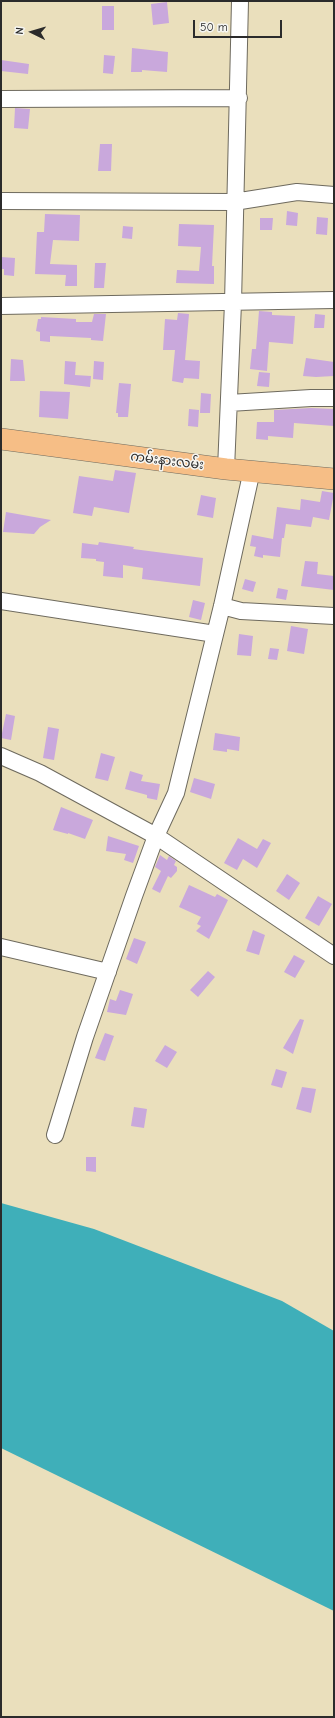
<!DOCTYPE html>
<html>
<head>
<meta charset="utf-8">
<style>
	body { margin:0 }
	#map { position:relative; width:335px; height:1718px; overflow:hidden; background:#eadfbc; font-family:"Comic Neue",sans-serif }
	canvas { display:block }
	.frame { position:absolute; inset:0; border:2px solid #2b2b2b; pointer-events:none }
	.north { position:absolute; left:12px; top:12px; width:40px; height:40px; -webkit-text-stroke:3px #f6f6f2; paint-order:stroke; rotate:275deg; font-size:11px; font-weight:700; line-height:16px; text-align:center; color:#2b2b2b }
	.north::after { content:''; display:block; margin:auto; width:14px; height:18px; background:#2b2b2b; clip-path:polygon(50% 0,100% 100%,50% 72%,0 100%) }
	.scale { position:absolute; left:193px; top:20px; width:89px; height:18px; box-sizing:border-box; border:2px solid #2b2b2b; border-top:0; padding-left:5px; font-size:12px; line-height:14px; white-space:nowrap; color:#2b2b2b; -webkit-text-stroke:3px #f6f6f2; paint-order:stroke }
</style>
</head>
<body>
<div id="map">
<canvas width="335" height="1718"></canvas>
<div class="frame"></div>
<div class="north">N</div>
<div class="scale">50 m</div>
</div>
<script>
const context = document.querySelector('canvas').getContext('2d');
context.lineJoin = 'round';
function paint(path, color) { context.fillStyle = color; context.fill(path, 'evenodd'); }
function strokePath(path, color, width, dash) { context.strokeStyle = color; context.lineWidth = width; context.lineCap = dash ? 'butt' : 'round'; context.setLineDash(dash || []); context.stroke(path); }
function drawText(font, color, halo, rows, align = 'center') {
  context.font = font + ' "Comic Neue","Noto Sans Myanmar",sans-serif'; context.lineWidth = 3; context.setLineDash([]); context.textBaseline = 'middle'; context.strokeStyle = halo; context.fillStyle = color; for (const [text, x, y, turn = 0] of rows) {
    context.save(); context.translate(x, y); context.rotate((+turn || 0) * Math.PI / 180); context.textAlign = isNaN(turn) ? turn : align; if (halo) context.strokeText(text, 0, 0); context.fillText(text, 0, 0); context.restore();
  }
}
paint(new Path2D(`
	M1,1203L94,1229L282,1301L334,1331V1611L1,1448Z`), '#3fafb9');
paint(new Path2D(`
	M167,2L169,23L153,25L151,4Z
	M102,6H114V30H102Z
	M132,48L168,52L167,72L142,70V72H131Z
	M104,55L115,56L113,74L103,73Z
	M1,60L29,64L28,74L1,71Z
	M15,108L30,109L28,129L14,128Z
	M100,144H112L111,171H98Z
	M287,211L298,213L297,226L286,225Z
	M45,214L80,215L79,241L53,240L50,264L77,265V286H65L66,275L35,274L37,232H44Z
	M317,217L328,218L327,235L316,234Z
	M260,218H273L272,230H260Z
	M179,224L214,225L212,266H214V284L176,283L177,270L199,271L201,247L178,246Z
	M123,226L133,227L132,239L122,238Z
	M1,257L15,258L14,276L4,275V269H1Z
	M95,263H106L104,288H94Z
	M259,311L272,312V315L295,316L293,344L269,342L267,371L250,369L252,349H256Z
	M178,313L189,314L185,360L200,361L199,379L184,378L183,383L172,381L175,350H163L165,319L177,320Z
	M94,314H106L103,341L91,340V338L50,336V342L40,341V332L36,331L38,319H41V317L76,319V322H92Z
	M315,314L325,315L324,328H314Z
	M306,358L334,362V376L316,377L303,376Z
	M11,359L23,360L25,381H10Z
	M65,361L76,362L75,375L91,376L90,387L64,384Z
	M94,361L104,362L103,380L93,379Z
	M259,372L270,373L269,387L257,386Z
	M119,383L131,384L128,417H118V413H116Z
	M40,391L70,392L68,419L39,417Z
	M201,393L211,394L210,413H200Z
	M311,408L334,409V426L294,423L293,438L268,436V440L256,439L257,422H274V410Z
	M189,409L199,410L198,427L188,426Z
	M115,470L136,473L129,513L94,507L92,516L73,513L79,476L113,481Z
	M322,491L334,493L329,520L313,517L311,527L286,524L284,538H282L280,557L263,555V558L254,556L256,547L250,546L252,535L273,539L277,507L300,510L301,499L320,502Z
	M201,495L216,498L213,518L197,515Z
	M6,512L51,520L40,527L34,534L3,532Z
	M99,542L134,547L133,549L203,558L200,586L142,579L143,568L123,565V578L103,576L104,562L96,561V559L81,558L82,543L98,545Z
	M305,561L318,562L317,574L334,576V590L301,586Z
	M245,579L256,582L253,592L242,589Z
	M278,588L288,590L286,600L276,598Z
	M193,600L205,603L201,620L189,617Z
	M291,626L308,629L304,654L287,651Z
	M239,634L253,636L251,656L237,655Z
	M270,648L279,649L277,660L268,659Z
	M6,714L15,716L11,740L1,738Z
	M48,727L59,729L54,760L43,758Z
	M215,733L240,737L239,751L227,749V752L213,750Z
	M101,753L115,757L108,781L95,778Z
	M130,771L143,775L141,781L160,784L157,800L147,798V795L125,789Z
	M194,778L215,784L211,799L190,792Z
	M61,807L93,820L85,839L68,833V834L53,830Z
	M108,836L139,846L133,863L124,860L126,854L106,851Z
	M238,838L257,849L263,839L271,843L257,868L243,859L237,870L224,863Z
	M160,855L167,860L169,856L176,861L174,865L177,867V871L171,878L168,876L160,893L152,889L161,871L155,867Z
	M287,874L300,883L289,900L276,891Z
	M189,885L215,897L217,894L228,900L209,939L196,931L201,926L197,924L201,917L179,907Z
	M318,896L332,904L319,926L305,918Z
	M253,930L265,935L259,955L246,951Z
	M134,938L146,942L137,964L126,959Z
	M294,955L305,961L295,978L284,972Z
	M208,971L215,977L198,997L190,990Z
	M120,990L133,994L126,1015L107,1012L110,999L116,1001Z
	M300,1019L304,1020L293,1054L283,1048Z
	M105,1033L114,1036L105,1061L95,1058Z
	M165,1045L177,1052L167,1068L155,1061Z
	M276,1069L287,1072L282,1088L271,1085Z
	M302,1087L316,1089L311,1113L296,1109Z
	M134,1107L147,1109L144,1128L131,1126Z
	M86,1157H96V1172L86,1171Z`), '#c9a8dc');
const minor = new Path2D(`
	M1,99L239,98
	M1,201L234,202L297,192L334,195
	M1,306L334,300
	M229,403L311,398H334
	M226,469L233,303L240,1
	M1,601L215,634
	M222,606L241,611L334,616
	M1,756L40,773L156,836L334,956
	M1,947L108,972
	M55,1135L85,1037L134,896L156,836L176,793L222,606L252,470`);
const major = new Path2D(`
	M1,439L226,469L334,479`);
strokePath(minor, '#6e6a5e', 18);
strokePath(major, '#6e6a5e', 22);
strokePath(minor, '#fff', 16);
strokePath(major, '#f6be86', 21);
drawText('13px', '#2b2b2b', '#f6f6f2', [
	["ကမ်းနားလမ်း",167,461,7]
]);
</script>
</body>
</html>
